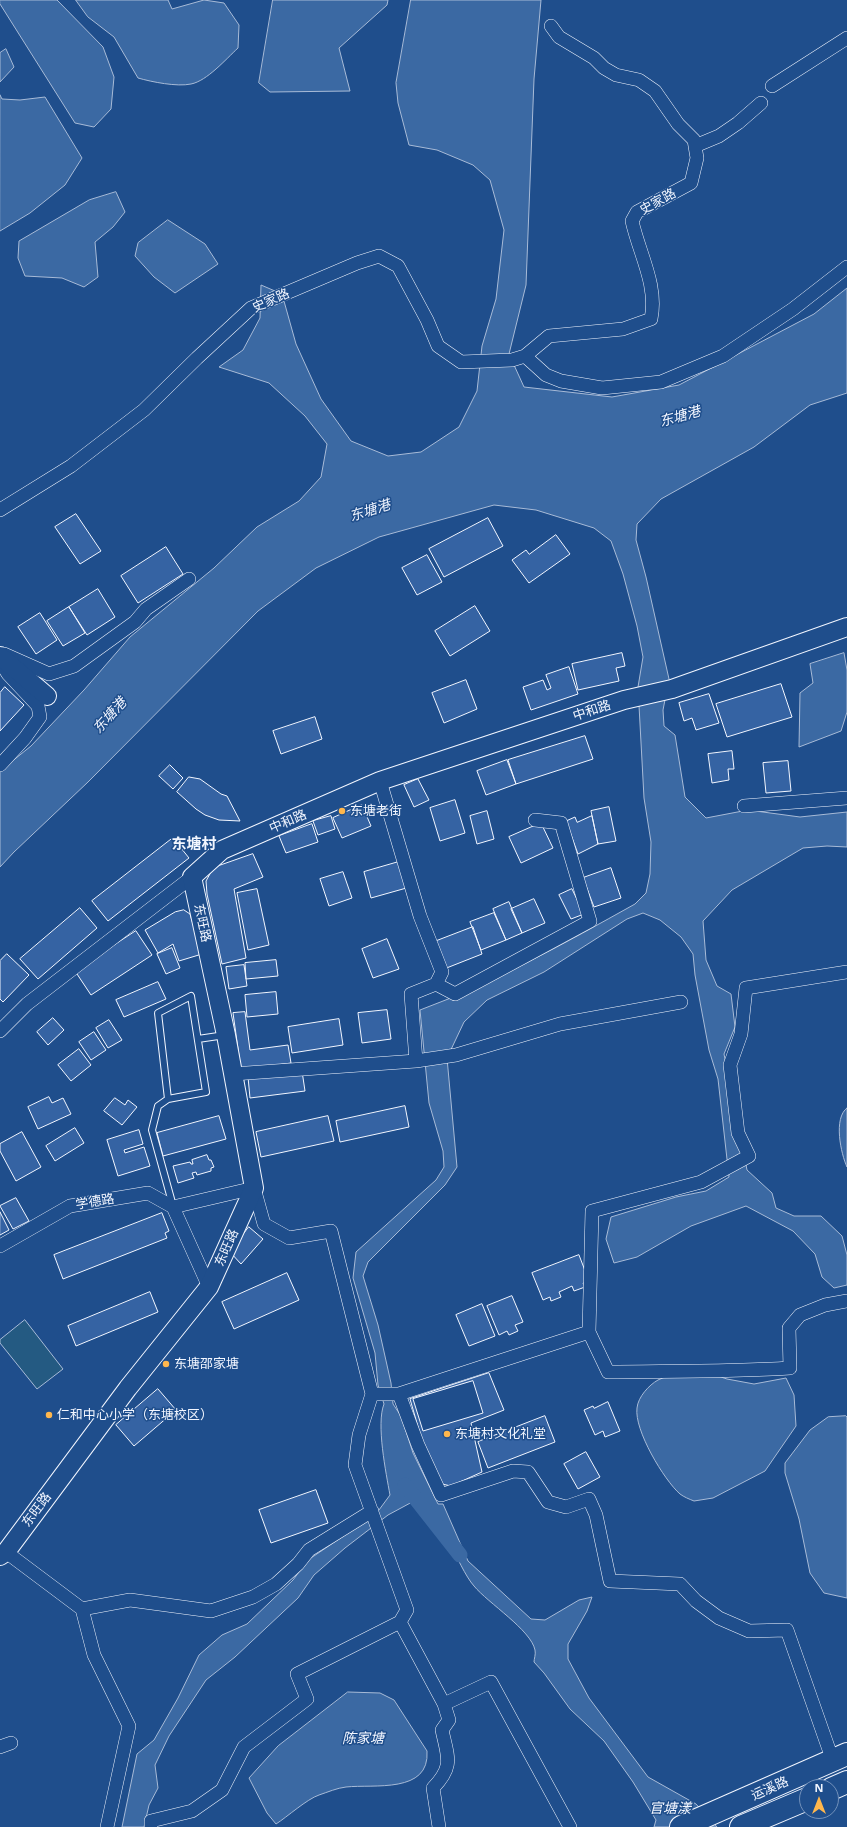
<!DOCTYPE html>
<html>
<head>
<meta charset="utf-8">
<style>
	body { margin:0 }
	#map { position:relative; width:847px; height:1827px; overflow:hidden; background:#1f4e8c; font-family:"Open Sans",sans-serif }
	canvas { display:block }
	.north { position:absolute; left:799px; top:1779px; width:40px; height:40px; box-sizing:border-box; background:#1f4e8c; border:1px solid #7391ba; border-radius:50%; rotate:0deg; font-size:11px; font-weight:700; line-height:16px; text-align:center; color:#f2f6ff }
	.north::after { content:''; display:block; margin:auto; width:14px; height:18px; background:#ffb74d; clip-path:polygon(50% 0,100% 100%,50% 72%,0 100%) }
</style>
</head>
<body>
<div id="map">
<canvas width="847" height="1827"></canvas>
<div class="north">N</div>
</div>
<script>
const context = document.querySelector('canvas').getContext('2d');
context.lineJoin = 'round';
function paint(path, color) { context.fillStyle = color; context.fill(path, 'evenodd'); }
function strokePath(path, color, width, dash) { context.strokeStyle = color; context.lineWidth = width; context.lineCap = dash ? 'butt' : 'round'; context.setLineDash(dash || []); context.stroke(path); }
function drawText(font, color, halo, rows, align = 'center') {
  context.font = font + ' "Open Sans","Noto Sans SC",sans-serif'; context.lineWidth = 3; context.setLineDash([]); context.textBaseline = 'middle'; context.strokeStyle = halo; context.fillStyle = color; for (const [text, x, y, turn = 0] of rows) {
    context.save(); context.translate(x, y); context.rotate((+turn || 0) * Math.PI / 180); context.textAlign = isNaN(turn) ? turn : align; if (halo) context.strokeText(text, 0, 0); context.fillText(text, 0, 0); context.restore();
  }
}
const green = new Path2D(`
	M25,1320L63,1369L37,1389L0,1343V1340Z`);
paint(green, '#245a82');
strokePath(green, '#a8bbd7', 1);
const water = new Path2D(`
	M0,0H57L103,47L114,77L111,109L94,127L75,123L0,4Z
	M76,0H168L172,9L204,0L224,3L239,25L238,48C226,59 207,81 191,84C177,87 152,82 138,78L114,37L88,17Z
	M273,0H388L387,5L339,48L350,91L270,92L259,83Z
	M411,0H541L534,79L526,285L509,354L524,387L612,397L679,385L814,314L847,288V393L810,405L754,447L661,499L637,524L636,540L646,577L669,679L663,710L664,726L675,735L685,797L706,818L748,810L800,817L847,812V847L827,846L803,848L732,890L703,921L706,960L717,986L731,994L735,1027L724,1054L747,1170L772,1193L776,1208L794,1216H821L842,1236L847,1255V1285L834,1288L822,1277L815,1254L793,1231L746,1206L691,1226L637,1257L614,1263L606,1239L611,1217L676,1197L706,1191L729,1177L718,1079L709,1050L695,975L693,954L681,937L660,920L643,913L627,919L544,972L487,1000L464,1022L447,1058L457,1167L445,1185L368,1262L363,1276L378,1325L391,1383L393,1404L401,1416L413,1453L438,1504H443L468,1561L531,1619L545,1620L579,1600L592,1597L587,1611L568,1644V1659L589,1698L648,1777L696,1804L717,1827H654L656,1820L633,1782L604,1741L570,1709L544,1673L534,1662C534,1659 536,1654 535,1650C531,1630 488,1603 474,1586C457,1567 439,1505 414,1501L388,1515L345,1548L314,1575L298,1598L235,1657L206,1680L169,1736L155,1765L158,1788L149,1805L144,1827H122L137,1754L154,1740L178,1698L199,1655L222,1635L247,1624L293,1580L308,1560L376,1514L390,1495C386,1473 376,1424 384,1404L378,1385L375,1353L353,1278L356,1252L436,1180L444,1167L443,1151L429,1103L420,1010C496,982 565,943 635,904L646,893L650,874L651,842L644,798L638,687L643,657L637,626L623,574L611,541L594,528L536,510L494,505L379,537L316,568L258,611L88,782L14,852L0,867V771L31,746L84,690L130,637L214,568L257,527L299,501L321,477L327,444L305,416L269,383L219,367L243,350L260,318L261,285L282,294L296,344L321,399L351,441L388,456L421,452L459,427L477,391L482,346L496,299L504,230L490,180L473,165L437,150L409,145L398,103L396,83Z
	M6,49L14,67L0,82V53Z
	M0,95L2,99L20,100L45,97L82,158L65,185L30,213L0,231Z
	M116,192L125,212L113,227L95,242L98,277L84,287L62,278L25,276L18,258L19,241L89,200Z
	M168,220L205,244L218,264L175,293L154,277L135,256L138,243Z
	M844,653L847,670V712L841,731L799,747L800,693L813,683L810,664Z
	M847,1108V1167C841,1154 833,1118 847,1108Z
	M706,1372L727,1379L754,1384L786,1378L794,1395L796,1426L765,1471L713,1498L694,1501C689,1499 684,1497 680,1494C664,1480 634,1430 637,1408C638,1397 649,1385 658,1380C671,1373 692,1373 706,1372Z
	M846,1416L847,1417V1598L824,1593L810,1573L799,1519L785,1473V1463L810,1430L828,1417Z
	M348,1692L380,1693L394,1700L427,1751C430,1794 374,1784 346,1787C337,1788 328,1792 319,1795C307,1799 287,1817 276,1824L267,1813L249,1778L278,1746Z`);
paint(water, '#3b69a3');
strokePath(water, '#a8bbd7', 1);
strokePath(new Path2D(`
	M405,1485L460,1555`), '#3b69a3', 15);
const building = new Path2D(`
	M76,514L101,551L80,564L55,527Z
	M488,518L503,546L444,577L429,549Z
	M556,535L570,554L529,583L512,560L526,550L529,554Z
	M166,547L183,574L138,603L121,576Z
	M427,555L442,582L417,595L402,568Z
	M98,589L115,617L87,635L69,607Z
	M475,606L490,631L450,656L435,631Z
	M69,607L85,633L63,646L47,621Z
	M40,613L57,640L36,654L18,627Z
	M622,653L625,666L616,668L619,681L578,690L572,664Z
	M569,667L578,694L531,710L523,687L543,680L547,690L551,688L546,675Z
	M466,680L477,709L444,723L432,693Z
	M781,684L792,717L727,737L716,704Z
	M5,687L24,705L0,731V693Z
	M709,694L719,723L696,730L692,718L684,721L679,703Z
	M315,717L322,739L281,754L273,731Z
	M585,736L593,759L516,784L508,760Z
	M732,751L734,769H728L729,780L712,783L708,754Z
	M507,760L516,784L486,795L477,771Z
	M788,761L791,791L766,793L763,763Z
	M170,765L183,778L173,789L159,776Z
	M189,777L200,779L221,794L227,796L240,821L219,820L205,815L196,809L177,792Z
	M418,779L429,800L414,807L404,785Z
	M455,800L465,833L440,841L430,808Z
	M362,805L371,826L342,838L333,818Z
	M609,807L616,841L598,844L591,811Z
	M487,811L494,839L477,844L470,816Z
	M331,816L335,829L318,835L313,821Z
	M592,816L598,844L578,854L566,821L575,817L577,822Z
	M541,823L553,848L521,863L509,837Z
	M312,824L318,842L286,853L279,836Z
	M173,838L189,858L108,921L92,901Z
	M253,854L263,877L234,889L246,958L222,964L207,894L206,881L211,872L218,866Z
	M402,861L410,887L371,898L364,872Z
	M611,868L621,898L594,907L583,878Z
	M343,872L352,898L329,906L320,879Z
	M257,889L269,945L248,950L237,893Z
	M572,889L584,914L571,919L559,895Z
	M534,899L545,923L522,933L511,909Z
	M509,902L522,933L506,940L493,909Z
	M80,908L97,928L38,979L20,959Z
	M184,910L190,914L202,954L179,961L173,944L158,953L145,930L175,912Z
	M494,913L506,940L481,950L470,922Z
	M473,927L482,954L444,969L434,942Z
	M136,931L152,955L91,995L75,971Z
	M387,939L399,969L373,978L362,949Z
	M172,948L180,968L166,974L157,954Z
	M7,954L29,975L3,1002L0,999V961Z
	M276,960L278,976L246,979L245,963Z
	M244,965L247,986L229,989L226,967Z
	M158,982L166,999L124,1017L116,1000Z
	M276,992L278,1014L247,1017L245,995Z
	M387,1010L391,1039L362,1043L358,1013Z
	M245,1012L250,1050L288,1045L291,1063L241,1070L233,1013Z
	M53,1018L64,1030L48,1045L37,1032Z
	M339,1019L343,1045L292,1053L288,1027Z
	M109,1020L122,1040L108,1048L96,1028Z
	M94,1032L106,1050L91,1060L79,1042Z
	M79,1049L91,1065L71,1081L58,1065Z
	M302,1071L305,1091L250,1098L248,1077Z
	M49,1097L52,1103L63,1098L71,1114L38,1129L28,1107Z
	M115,1098L125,1105L128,1100L137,1107L122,1125L104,1111Z
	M405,1106L409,1127L340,1142L336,1121Z
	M219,1116L226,1139L163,1156L157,1133Z
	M328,1116L334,1141L261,1157L256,1132Z
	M75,1128L84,1143L55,1161L46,1146Z
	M139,1130L143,1144L124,1150L125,1153L144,1147L150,1166L118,1176L107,1140Z
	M22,1132L41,1167L16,1181L0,1151V1144Z
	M207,1155L209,1160H211L214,1167L211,1168V1171L197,1175L196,1172L192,1173L194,1178L178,1183L173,1166L190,1162L191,1164H193L192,1160Z
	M16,1198L29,1221L13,1229L0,1206Z
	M0,1212L9,1230L0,1235Z
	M162,1213L169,1231L165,1233L167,1238L63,1279L54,1255Z
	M249,1227L263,1239L241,1264L230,1252Z
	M579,1255L589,1281L583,1283L585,1287L574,1291L572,1286L559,1292L561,1297L551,1301L550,1297L543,1300L532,1273Z
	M287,1273L299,1300L234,1329L222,1302Z
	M150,1292L158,1312L76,1346L68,1326Z
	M512,1296L523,1322L515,1325L518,1331L509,1335L507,1331L499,1335L487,1306Z
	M482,1304L495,1336L469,1346L456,1315Z
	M489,1373L504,1410L471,1423L482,1472L451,1486L442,1484L423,1444L410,1399Z
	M473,1381L483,1413L423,1431L413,1399Z
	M158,1389L176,1410L134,1446L116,1425Z
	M608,1402L620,1431L605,1437L603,1431L595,1435L584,1410L593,1406L594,1408Z
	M545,1416L555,1442L488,1468L478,1442Z
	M586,1452L600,1477L578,1489L564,1464Z
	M316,1490L328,1523L271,1543L259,1510Z`);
paint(building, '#3563a3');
strokePath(building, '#f2f6ff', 1);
const lane = new Path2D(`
	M198,1039L225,1035
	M168,1099L158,1013L191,996L206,1092L168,1099L158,1106L152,1130L173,1206`);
const street = new Path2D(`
	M772,86L847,38
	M695,146L719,136L738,123L761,103
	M525,356L549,336L623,329L651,319C658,285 639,253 632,221L637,212L691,183L697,158L694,140L678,124L655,91L639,80L616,75L604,68L594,58L559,37L551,26
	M0,510L71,466L144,410L197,358L251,308L357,263L379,256L398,266L427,320L438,346L461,362L512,360L525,356L546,375L561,381L602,388L661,382L723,356L793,309L847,267
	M4,654L49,674L74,666L135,622L146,609L189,579
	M0,765L25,738L40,717L38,706L8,674L1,663
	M380,781L420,916L442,972L436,984
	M744,806L847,798
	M0,1031L27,1004L192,877
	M416,1061L411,994L436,984L455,994L590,921L561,823L535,820
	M233,1074L416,1061L456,1055L560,1024L681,1002
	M0,1246L70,1206L148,1193L173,1207L209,1287
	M589,1332L608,1372C669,1371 729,1372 790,1368L789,1328L800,1315L825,1305L847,1301
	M372,1394H399L589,1332L592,1211L701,1182L749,1156L738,1133L730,1065L741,1034L746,988L847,972
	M399,1394L418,1445L441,1495L513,1471L528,1472L548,1502L566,1507L589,1499L596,1515L610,1581L680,1584L696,1601L719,1618L749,1631L787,1630L833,1761
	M6,1552L82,1609L94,1655L129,1726L107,1827
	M82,1609L130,1600L211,1611L253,1597L276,1584L298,1564L309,1550L372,1511
	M400,1622L444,1704L449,1720L442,1730C448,1758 454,1766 433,1788L439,1827
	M444,1704L491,1682L570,1827
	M0,1747L11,1743
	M151,1827V1821L192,1811L222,1790L244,1747L307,1699L297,1674L400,1622L407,1610L355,1465L359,1435L372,1394L331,1231L289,1238L264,1224L254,1188L173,1207`);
const secondary = new Path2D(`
	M0,656L47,696
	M0,1556L6,1552L128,1388L209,1287L254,1188L226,1035L192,877L222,850L380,781L624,700L672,689L847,627`);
const highway = new Path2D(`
	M831,1789L847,1782
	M681,1827L847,1754
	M741,1827L807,1799`);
strokePath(lane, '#f2f6ff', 8);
strokePath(street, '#f2f6ff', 14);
strokePath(secondary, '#f2f6ff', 20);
strokePath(highway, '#f2f6ff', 24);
strokePath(lane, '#1f4e8c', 6);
strokePath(street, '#1f4e8c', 13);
strokePath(secondary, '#1f4e8c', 18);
strokePath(highway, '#1f4e8c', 22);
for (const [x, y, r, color] of [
	[342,811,4,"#ffb74d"],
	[166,1364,4,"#ffb74d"],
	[49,1415,4,"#ffb74d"],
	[447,1434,4,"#ffb74d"]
]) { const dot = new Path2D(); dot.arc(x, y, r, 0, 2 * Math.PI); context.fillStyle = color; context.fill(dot); strokePath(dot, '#1f4e8c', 1.5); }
drawText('13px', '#f2f6ff', '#1f4e8c', [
	["史家路",658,202,-29],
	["史家路",271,301,-24],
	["中和路",592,711,-18],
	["中和路",288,822,-23],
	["东旺路",202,923,78],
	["学德路",95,1202,-9],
	["东旺路",227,1248,-66],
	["东旺路",37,1510,-53],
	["运溪路",770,1789,-24]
]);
drawText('13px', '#f2f6ff', '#1f4e8c', [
	["东塘老街",350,811],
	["东塘邵家塘",174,1364],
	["仁和中心小学（东塘校区）",57,1415],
	["东塘村文化礼堂",455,1434]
], 'left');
drawText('italic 14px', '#f2f6ff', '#1f4e8c', [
	["东塘港",680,417,-16],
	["东塘港",370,511,-18],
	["东塘港",110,716,-48],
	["陈家塘",363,1739],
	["官塘漾",670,1809]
]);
drawText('bold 15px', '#f2f6ff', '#1f4e8c', [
	["东塘村",194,845]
]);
</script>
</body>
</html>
